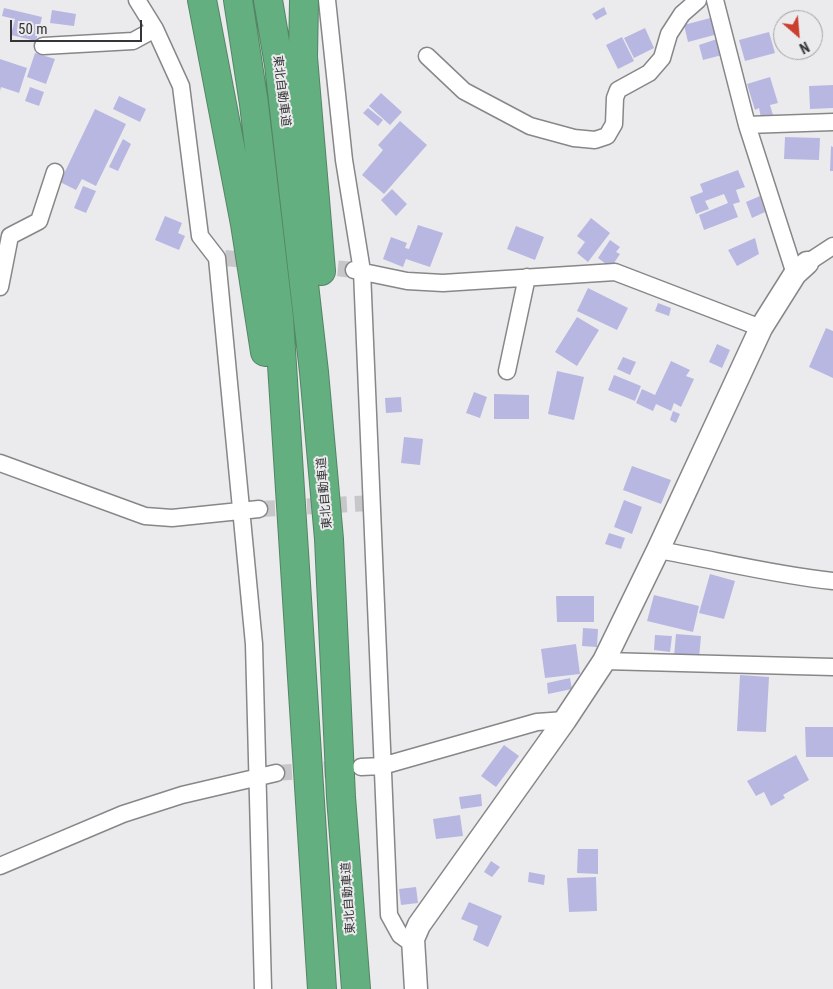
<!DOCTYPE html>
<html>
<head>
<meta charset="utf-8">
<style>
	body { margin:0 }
	#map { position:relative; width:833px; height:989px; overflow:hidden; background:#ebebee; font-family:"Roboto Condensed",sans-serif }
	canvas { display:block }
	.north { position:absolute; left:773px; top:10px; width:50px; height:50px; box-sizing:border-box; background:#ebebee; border:1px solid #a2a2a5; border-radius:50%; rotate:153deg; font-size:14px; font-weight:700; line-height:20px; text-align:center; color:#353537 }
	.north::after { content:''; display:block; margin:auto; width:18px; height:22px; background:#cb3f2f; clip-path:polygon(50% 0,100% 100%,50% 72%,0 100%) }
	.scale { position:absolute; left:10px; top:20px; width:132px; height:22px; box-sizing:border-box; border:2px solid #353537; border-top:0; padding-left:6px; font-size:15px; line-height:18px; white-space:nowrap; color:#353537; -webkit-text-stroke:4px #ebebee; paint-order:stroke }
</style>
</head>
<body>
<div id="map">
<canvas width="833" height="989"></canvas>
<div class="north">N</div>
<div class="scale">50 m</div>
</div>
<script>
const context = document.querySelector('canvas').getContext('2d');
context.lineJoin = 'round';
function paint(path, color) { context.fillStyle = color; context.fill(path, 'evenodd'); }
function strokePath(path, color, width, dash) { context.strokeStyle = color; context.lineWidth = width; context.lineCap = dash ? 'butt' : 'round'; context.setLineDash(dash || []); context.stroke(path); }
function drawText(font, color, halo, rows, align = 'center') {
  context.font = font + ' "Roboto Condensed","Noto Sans JP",sans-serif'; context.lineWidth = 4; context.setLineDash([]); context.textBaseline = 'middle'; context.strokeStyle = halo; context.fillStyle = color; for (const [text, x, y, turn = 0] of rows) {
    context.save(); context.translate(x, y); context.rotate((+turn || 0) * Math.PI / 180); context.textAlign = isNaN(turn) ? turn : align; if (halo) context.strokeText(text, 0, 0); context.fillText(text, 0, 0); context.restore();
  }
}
paint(new Path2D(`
	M604,7L607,14L596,20L592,14Z
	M4,8L42,17L36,41L11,35L15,19L2,16Z
	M52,10L76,14L74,26L50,23Z
	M714,17L718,34L688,42L684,25Z
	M645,28L654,48L634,58L624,38Z
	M769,32L775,53L745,61L739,40Z
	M622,37L634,61L618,69L606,45Z
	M717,39L722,55L703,60L699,45Z
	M35,53L55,59L46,84L27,77Z
	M0,59L27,68L19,93L1,87L0,91Z
	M770,77L778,103L770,105L773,115L761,118L759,108L755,110L747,84Z
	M833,85V108L810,109L809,86Z
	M30,87L44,92L39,106L25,101Z
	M381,93L402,112L390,125L369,106Z
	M119,96L146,109L140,122L113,109Z
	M368,108L383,120L378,126L363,113Z
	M95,109L126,124L96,186L82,179L76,190L60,182Z
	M400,121L427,145L384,194L362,175L383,150L378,145Z
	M785,137L820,138L819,160L784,159Z
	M123,139L131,144L118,171L109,167Z
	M831,146L833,147V171H830Z
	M738,170L745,187L736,190L740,202L733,204L738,217L704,230L699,215L728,203L724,194L705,201L709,209L696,214L690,197L703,192L700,184Z
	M83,186L96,191L86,213L74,208Z
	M392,189L407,204L396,216L381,200Z
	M760,196L765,212L752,218L746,202Z
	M165,216L182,223L178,233L185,236L179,250L155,240Z
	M591,218L610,233L588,262L577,253L585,242L577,236Z
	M418,225L443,233L430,267L406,259L403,267L383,259L391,237L407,243L405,248L409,249Z
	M516,226L544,237L535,260L507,249Z
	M755,238L759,254L737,266L728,250Z
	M610,240L620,247L616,252L620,254L614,263L606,264L598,258Z
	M588,288L628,308L617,330L577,311Z
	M658,303L671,308L669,316L655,311Z
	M577,317L599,330L577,366L555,352Z
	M826,328L833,331V378L809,367Z
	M717,344L730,350L722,368L709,362Z
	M623,357L636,362L630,375L617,369Z
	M671,361L690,370L686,376L694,379L681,407L674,403L671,411L656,404L653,411L636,403L642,389L655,395Z
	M557,371L584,377L574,420L548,414Z
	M614,375L641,386L635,401L608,390Z
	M474,392L487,397L480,418L466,413Z
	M494,394L529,395V419H494Z
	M401,397L402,412L386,413L385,398Z
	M673,411L680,414L676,423L670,420Z
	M404,437L423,439L420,465L401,463Z
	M632,466L671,480L661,504L623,490Z
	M624,500L642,507L632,534L614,527Z
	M609,533L625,538L621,549L605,544Z
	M710,574L735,581L724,619L699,613Z
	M654,595L699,606L693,632L647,621Z
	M556,596H594V622H557Z
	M583,628L598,629L597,647L582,646Z
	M676,634L701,636L699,658L674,656Z
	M655,635L672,636L670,652L654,650Z
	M576,644L580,674L545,678L541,649Z
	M740,675L769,677L766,732L737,731Z
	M570,678L572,689L548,694L547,683Z
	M805,727H833V757H806Z
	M504,745L519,756L496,787L481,776Z
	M796,755L809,780L783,795L785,798L771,806L764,792L756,796L747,781Z
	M481,794L482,806L461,809L459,797Z
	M460,815L463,836L436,839L433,819Z
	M578,849H598V874L577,873Z
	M491,861L500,867L492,877L484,872Z
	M529,872L545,875L544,885L528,882Z
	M596,877L597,911L569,912L567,878Z
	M416,887L418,903L401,905L399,889Z
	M469,902L502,916L488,947L473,940L478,926L461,919Z`), '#b8b7e1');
strokePath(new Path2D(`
	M225,258L257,261
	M314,266L354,270
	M259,509L371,503
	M276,773L346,768`), '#c7c7c9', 16, [16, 8]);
const street = new Path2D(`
	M137,0L155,29L181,86L200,236L217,258L254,644L263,989
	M327,0L344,160L362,271L389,915L400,935L414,945
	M715,0L747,125L795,274
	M43,46L133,41L155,29
	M427,56L464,91L530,126L574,138L595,140L607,136L614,124L615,98L618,90L649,73L662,58L669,34L682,14L698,0
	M747,125L833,122
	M807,263L833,246
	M354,270L407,281L443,283L615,272L761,328
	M0,287L10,236L39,221L55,172
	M507,371L527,277
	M0,463L145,516L172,518L259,509
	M658,550C716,560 774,575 833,581
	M604,661L833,667
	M361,767L382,766L537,722L565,720
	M0,866L123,814L182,795L276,773`);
const secondary = new Path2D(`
	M416,989L413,939L419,925L565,720L604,661L658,550L761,328L795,274L807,263`);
const highway = new Path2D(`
	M202,0L245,224L265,352
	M238,0L254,104L279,318L322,989
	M268,0L279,65L314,372L329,539L341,797L356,989
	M304,0L303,57L321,271`);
strokePath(street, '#87878a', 19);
strokePath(secondary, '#87878a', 25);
strokePath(highway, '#548466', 30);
strokePath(street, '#fff', 16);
strokePath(secondary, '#fff', 22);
strokePath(highway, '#64af7f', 28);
drawText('12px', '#353537', '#ebebee', [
	["東北自動車道",281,91,83],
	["東北自動車道",325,493,-95],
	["東北自動車道",349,898,-94]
]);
</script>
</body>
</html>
